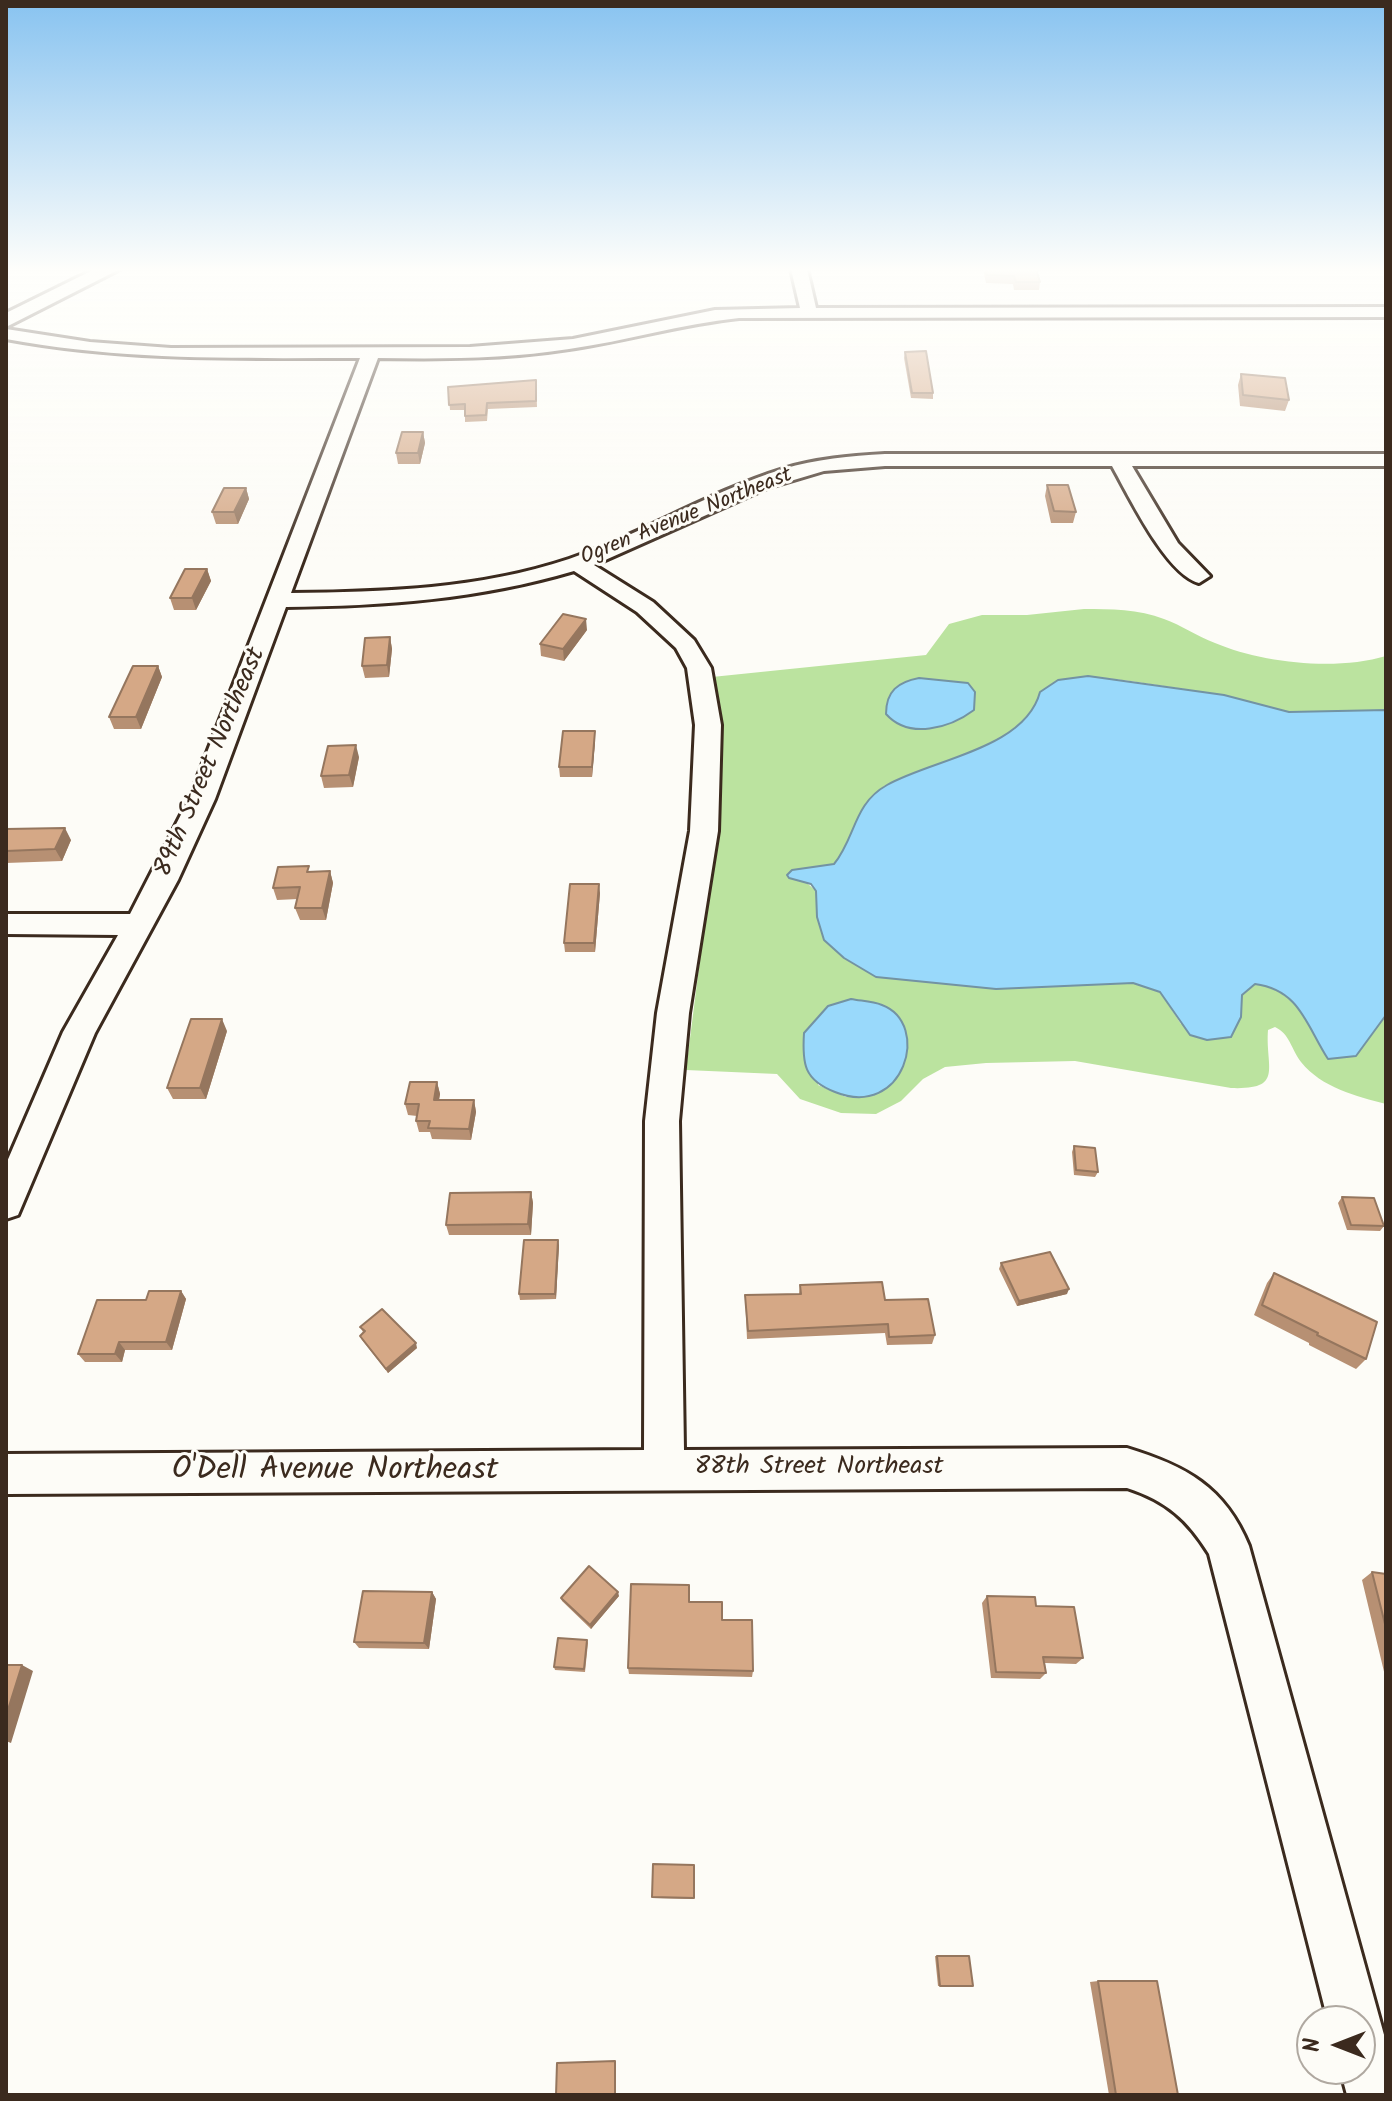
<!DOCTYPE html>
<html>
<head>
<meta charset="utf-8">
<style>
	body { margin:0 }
	#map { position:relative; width:1392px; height:2101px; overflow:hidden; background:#fdfcf7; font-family:Kalam,sans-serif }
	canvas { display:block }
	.frame { position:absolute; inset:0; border:8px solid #3b2a1e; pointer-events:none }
	.north { position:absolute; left:1296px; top:2005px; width:80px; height:80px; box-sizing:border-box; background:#fdfcf7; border:2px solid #afa8a0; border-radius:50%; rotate:270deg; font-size:22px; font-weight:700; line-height:32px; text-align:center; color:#3b2a1e }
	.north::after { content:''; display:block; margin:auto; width:28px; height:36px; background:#3b2a1e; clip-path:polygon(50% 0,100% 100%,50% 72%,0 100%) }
</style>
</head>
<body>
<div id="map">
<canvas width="1392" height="2101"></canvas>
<div class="frame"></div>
<div class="north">N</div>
</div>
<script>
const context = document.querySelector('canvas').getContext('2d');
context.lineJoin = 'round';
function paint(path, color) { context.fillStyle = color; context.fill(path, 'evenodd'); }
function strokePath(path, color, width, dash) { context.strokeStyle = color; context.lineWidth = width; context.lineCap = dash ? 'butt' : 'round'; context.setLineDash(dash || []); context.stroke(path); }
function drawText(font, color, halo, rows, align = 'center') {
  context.font = font + ' Kalam,sans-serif'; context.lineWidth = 6; context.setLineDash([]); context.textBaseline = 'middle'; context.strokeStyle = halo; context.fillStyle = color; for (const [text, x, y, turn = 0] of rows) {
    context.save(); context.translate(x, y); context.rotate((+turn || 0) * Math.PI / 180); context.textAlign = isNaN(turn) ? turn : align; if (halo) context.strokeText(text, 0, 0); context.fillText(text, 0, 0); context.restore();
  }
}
paint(new Path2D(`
	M1084,609C1110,609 1139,609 1164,619C1181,625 1197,636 1215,643C1262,663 1336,671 1386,656V710L1289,712L1224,695L1130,681L1088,676L1058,680L1010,736L884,786L834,865L792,870L816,891L817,917L914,980L996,989L1133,983L1160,992L1181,1024L1241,1017L1242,995L1255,984C1298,991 1308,1024 1328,1059L1356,1055L1386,1015V1104C1356,1096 1322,1088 1301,1062C1291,1049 1290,1034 1275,1027L1268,1030C1265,1068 1285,1090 1231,1088L1075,1061L986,1063L945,1067L923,1079L901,1101L876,1114L841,1113L800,1099L777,1074L686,1070C693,1015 700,959 707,904C717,830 729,750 712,677L926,655L949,624L982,615H1027ZM851,999L884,1005L874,1096L846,1097L818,1085L828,1006Z`), '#bbe39f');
const water = new Path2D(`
	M1088,676L1224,695L1289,712L1386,710V1015L1356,1056L1328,1059C1306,1025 1300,990 1255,984L1242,995L1241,1017L1231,1037L1207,1040L1190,1035L1160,992L1133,983L996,989L876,977L844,958L824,940L817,917L816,891L811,884L789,878L787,875L792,870L834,864C856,837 853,804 887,785C933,759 1025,749 1040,692L1058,680Z
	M919,678L968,683L975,692L974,710C950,728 909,740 886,714C886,691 898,682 919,678Z
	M851,999C861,1001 872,1001 882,1005C932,1024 904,1120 835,1092C804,1080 802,1064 804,1033L828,1006Z`);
paint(water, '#99d9fb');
strokePath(water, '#7393a3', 2);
const minor = new Path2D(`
	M791,269H807L816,308L1386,307V317L739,318C681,324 626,341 569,349C506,359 442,359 378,358L291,593C385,592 479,589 569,559C642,534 709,492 783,469C816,459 850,456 885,454H1386V466H1132L1178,543L1210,576L1199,583C1166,574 1129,496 1112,466H885L824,471L767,488L594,565L653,602L694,640L711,668L721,725L718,831L689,1013L679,1121L684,1450L1127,1448C1186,1466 1225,1487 1249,1546L1386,2042V2095H1347L1340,2069H1360V2021H1328L1209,1554C1188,1520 1167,1501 1127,1488L6,1494V1454L644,1450L645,1121L657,1013L690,831L695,725L687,668L676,648L637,612L574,571C479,599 385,606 286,607L215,799L178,880L95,1033L18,1215L6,1219V1164L63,1032L118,935L6,934V914H130L189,799L360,358C241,358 124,361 6,339V329L90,342L171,348L470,347L573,339L715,310L800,308Z`);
const major = new Path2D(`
	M95,269H120L6,327V313Z`);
strokePath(minor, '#3b2a1e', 6);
strokePath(major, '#3b2a1e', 6);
paint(minor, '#fdfcf7');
paint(major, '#fdfcf7');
paint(new Path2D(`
	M983,269H1036L1040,282L1039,290H1014L1013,284L986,283Z
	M905,352L933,393V399L911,398L904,358Z
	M1241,374L1289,400L1285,411L1240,406L1238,385Z
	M536,380L537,407L488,409L487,421L465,422V410H450L448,387Z
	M423,432L425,443L420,464H398L396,453Z
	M1047,485L1076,512L1073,523H1051L1045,496Z
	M246,488L249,499L238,524H216L212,512Z
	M207,569L211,581L196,610H174L170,598Z
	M587,630L564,661L541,656L540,644Z
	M390,637L392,649L389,677L365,678L362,666Z
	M158,666L162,677L141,729H114L109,717Z
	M595,741L592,777H560L559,767Z
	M359,757L353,787L324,788L321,776Z
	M6,829L71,840L62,861L6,863Z
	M330,871L333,883L326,920H300L295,908L298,899L277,900L273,888L311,872Z
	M600,893L595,952H565L564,943Z
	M227,1031L206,1099H173L167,1088Z
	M437,1082L440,1094L439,1100H474L476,1112L471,1140L432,1139L430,1132H419L416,1121L417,1116L408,1115L405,1104Z
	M1074,1146L1098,1172L1095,1177L1074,1175L1072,1152Z
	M531,1192L533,1203L531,1235H449L446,1225Z
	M1342,1197L1384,1226L1380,1231L1347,1230L1338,1203Z
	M559,1245L556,1299L520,1300L519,1294Z
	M1001,1263L1067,1294L1017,1306L999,1269Z
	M1274,1273L1366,1359L1356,1369L1309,1345V1343L1254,1315L1267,1283Z
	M800,1285L885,1300L935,1335L932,1344L887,1345L885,1333L747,1339L745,1295L799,1294Z
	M181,1291L186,1299L172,1350H125L122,1362H85L78,1354Z
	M360,1327L417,1348L388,1373L362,1340L360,1336L363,1332Z
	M1372,1572L1386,1574V1680L1362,1580Z
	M432,1592L436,1599L429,1649L359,1648L354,1642Z
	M619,1596L591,1629L562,1601L561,1598Z
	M987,1596L1036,1606L1083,1658L1076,1664L1045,1663L1046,1673L1040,1679L991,1678L982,1603Z
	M689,1602L722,1620L753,1671L752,1677L629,1674L628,1668Z
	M587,1640L588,1643L585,1672L555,1670L554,1667Z
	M694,1865V1899L652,1898V1897Z
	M935,1956H937L970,1986H938Z
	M1098,1981L1178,2095H1109L1090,1982Z`), '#b79073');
paint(new Path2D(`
	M423,432L425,443L420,464L418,453Z
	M246,488L249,499L238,524L234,512Z
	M207,569L211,581L196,610L192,598Z
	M586,619L587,630L564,661L563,649Z
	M390,637L392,649L389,677L387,665Z
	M158,666L162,677L141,729L136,717Z
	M595,731V741L592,777V767Z
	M356,745L359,757L353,787L349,775Z
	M65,828L71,840L62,861L55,849Z
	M330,871L333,883L326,920L322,908Z
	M599,884L600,893L595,952L594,943Z
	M222,1019L227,1031L206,1099L200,1088Z
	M437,1082L440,1094L437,1111L434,1100Z
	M474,1100L476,1112L471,1140L469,1129Z
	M531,1192L533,1203L531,1235L528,1224Z
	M558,1240L559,1245L556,1299L555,1294Z
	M1069,1289L1067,1294L1017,1306L1019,1301Z
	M181,1291L186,1299L172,1350L166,1342Z
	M119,1342L125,1350L122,1362L115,1354Z
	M416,1343L417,1348L388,1373L386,1369Z
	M432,1592L436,1599L429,1649L424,1643Z
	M618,1592L619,1596L591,1629L590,1625Z
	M22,1665L33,1671L11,1743L6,1741V1716Z`), '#95765e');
const building = new Path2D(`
	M986,269H1036L1040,282H1016L1014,276L987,275Z
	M926,351L933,393H912L905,352Z
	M1241,374L1285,378L1289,400L1243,395Z
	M536,380V401L487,403L486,415L465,416V404L449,405L448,387Z
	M402,432H423L418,453H396Z
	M1047,485H1068L1076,512L1054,511Z
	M224,488H246L234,512H212Z
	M185,569H207L192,598H170Z
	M563,614L586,619L563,649L540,644Z
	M390,637L387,665L362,666L365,638Z
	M133,666H158L136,717H109Z
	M563,731H595L592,767H559Z
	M356,745L349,775L321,776L328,746Z
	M65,828L55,849L6,851V829Z
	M309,866L307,872L330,871L322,908H295L300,887L273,888L278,867Z
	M570,884H599L594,943H564Z
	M191,1019H222L200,1088H167Z
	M410,1082H437L434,1100H474L469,1129L428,1128L430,1121H416L419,1104H405Z
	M1074,1146L1095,1148L1098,1172L1076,1170Z
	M531,1192L528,1224L446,1225L450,1193Z
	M1342,1197L1374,1198L1384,1226L1351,1225Z
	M524,1240H558L555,1294H519Z
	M1050,1252L1069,1289L1019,1301L1001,1263Z
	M1274,1273L1377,1322L1366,1359L1317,1335L1318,1333L1262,1305Z
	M882,1282L885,1300L928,1299L935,1335L889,1337L888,1324L748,1331L745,1295L801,1294L800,1285Z
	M149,1291H181L166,1342H119L115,1354H78L97,1300H146Z
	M382,1309L416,1343L386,1369L360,1336L365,1331L360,1327Z
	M589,1566L618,1592L590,1625L561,1598Z
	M1372,1572L1386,1574V1628Z
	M631,1584L689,1585V1602H722V1620H752L753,1671L628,1668Z
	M363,1591L432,1592L424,1643L354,1642Z
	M987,1596L1035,1597L1036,1606L1074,1607L1083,1658L1043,1657L1046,1673L996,1672Z
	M558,1638L587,1640L584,1669L554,1667Z
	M6,1665H22L6,1716Z
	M653,1864L694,1865V1898L652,1897Z
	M937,1956H969L973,1986H940Z
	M1098,1981H1157L1178,2095H1116Z
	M615,2061V2095H556L557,2063Z`);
paint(building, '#d5a886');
strokePath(building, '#95765e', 2);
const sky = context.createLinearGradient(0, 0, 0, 563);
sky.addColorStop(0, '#88c3f0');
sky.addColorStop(0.48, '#fefefb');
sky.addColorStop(1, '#fefefb00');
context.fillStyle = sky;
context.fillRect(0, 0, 1392, 563);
drawText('22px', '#3b2a1e', '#fdfcf7', [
	["Ogren Avenue Northeast",687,518,-22]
]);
drawText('26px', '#3b2a1e', '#fdfcf7', [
	["89th Street Northeast",212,763,-67],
	["88th Street Northeast",819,1469]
]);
drawText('32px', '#3b2a1e', '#fdfcf7', [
	["O'Dell Avenue Northeast",335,1473]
]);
</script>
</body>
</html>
